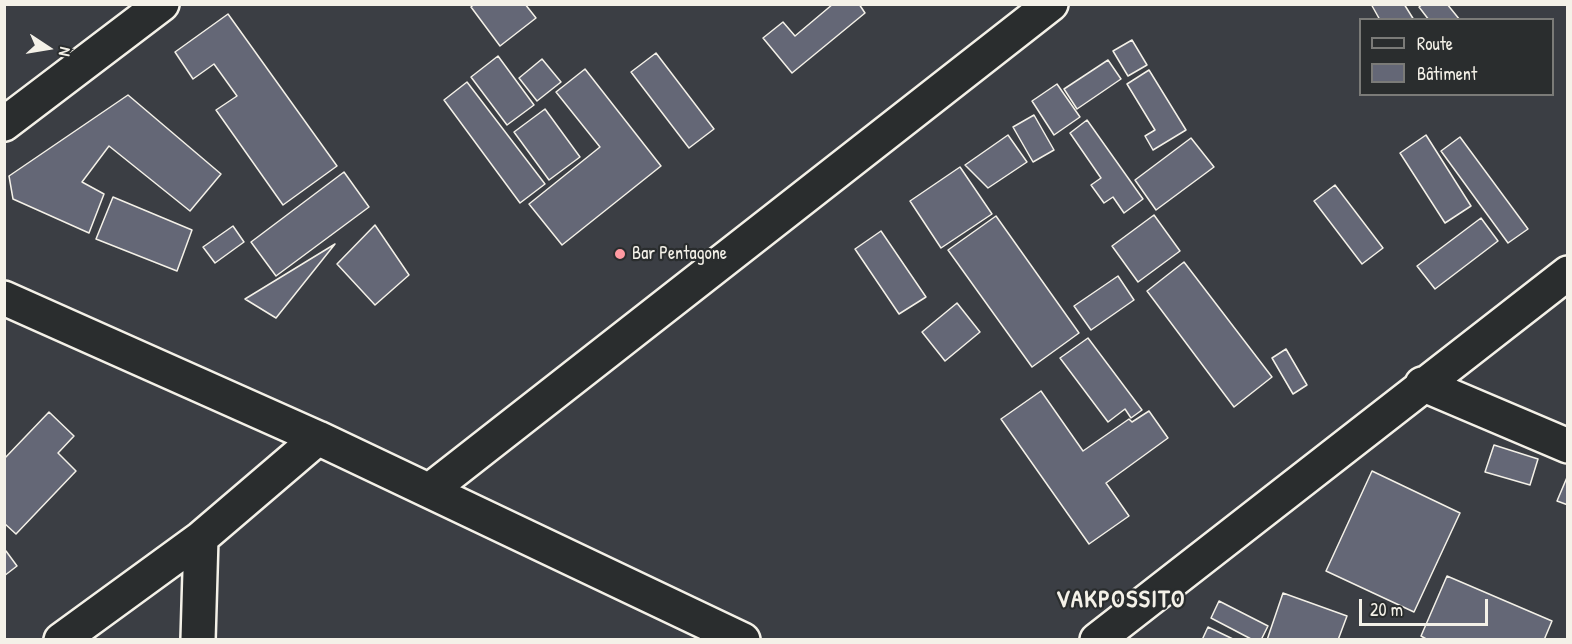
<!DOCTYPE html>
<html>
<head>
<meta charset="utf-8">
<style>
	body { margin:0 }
	#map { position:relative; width:1572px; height:644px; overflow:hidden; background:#3b3e44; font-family:"Patrick Hand",sans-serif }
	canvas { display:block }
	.frame { position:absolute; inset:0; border:6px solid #f4f1e8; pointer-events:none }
	.legend { position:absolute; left:1359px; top:18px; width:195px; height:78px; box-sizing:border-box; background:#2a2d2e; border:2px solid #7b7b78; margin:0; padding:8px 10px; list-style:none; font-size:18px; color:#f4f1e8 }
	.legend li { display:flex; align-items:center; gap:12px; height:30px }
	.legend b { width:30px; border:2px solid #7b7b78 }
	.north { position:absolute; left:18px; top:18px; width:60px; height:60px; -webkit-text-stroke:4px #2a2d2e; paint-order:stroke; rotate:102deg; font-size:16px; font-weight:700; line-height:24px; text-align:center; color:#f4f1e8 }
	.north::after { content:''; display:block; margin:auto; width:21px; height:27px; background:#f4f1e8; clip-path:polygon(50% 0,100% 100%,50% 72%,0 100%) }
	.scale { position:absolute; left:1359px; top:599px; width:129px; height:27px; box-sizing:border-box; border:3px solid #f4f1e8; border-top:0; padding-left:8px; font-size:18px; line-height:21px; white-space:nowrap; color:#f4f1e8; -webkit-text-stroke:4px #2a2d2e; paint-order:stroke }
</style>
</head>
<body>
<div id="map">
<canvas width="1572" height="644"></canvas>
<div class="frame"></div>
<ul class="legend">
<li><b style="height:8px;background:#2a2d2e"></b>Route</li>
<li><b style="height:16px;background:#646776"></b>Bâtiment</li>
</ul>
<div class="north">N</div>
<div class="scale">20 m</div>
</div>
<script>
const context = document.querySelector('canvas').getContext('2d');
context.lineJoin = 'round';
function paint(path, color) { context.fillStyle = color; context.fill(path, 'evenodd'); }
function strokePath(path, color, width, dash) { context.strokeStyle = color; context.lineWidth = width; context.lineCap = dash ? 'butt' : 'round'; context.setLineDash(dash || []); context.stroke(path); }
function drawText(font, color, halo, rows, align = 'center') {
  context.font = font + ' "Patrick Hand",sans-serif'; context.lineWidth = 4.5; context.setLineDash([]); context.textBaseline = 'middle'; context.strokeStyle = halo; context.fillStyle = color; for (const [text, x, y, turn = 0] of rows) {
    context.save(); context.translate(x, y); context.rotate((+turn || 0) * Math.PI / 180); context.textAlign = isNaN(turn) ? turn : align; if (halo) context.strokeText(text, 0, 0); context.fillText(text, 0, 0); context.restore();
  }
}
const building = new Path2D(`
	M474,4H525L536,18L500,46L471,7Z
	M833,4H859L865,13L792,73L763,38L783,22L795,36Z
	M1371,4H1404L1414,20H1380Z
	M1423,4H1447L1460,20H1429L1419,7Z
	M228,14L337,166L283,205L216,110L237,96L214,64L193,79L175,52Z
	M1132,40L1147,65L1128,76L1113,51Z
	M656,53L714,129L689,148L631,72Z
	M498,56L534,105L507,125L471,77Z
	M542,59L561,82L537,101L519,78Z
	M1108,60L1121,79L1077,109L1064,89Z
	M585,69L661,166L562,245L529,204L600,147L556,92Z
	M1149,70L1186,130L1153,150L1145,136L1155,130L1127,84Z
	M467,82L545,184L520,203L444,100Z
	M1057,84L1080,117L1054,135L1032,101Z
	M128,95L221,174L190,211L109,146L82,182L104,194L89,233L13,199L9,176Z
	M545,109L580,157L549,180L514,132Z
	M1034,115L1054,150L1033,162L1013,127Z
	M1087,120L1143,199L1124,213L1113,197L1104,203L1091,185L1101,178L1070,133Z
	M1008,135L1027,162L988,188L965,165Z
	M1426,135L1471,206L1445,223L1400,153Z
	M1460,137L1528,229L1508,243L1441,151Z
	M1191,138L1214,167L1156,210L1135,180Z
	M960,167L992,214L941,248L910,201Z
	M344,172L369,207L276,276L251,242Z
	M1335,185L1383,248L1362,264L1314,201Z
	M113,197L192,230L177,271L96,239Z
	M1154,215L1180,251L1138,282L1112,246Z
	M996,216L1079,333L1032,367L948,250Z
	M1481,218L1498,241L1435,289L1417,266Z
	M375,225L409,275L375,305L337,264Z
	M233,226L244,242L215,263L203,247Z
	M881,231L926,297L899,314L855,249Z
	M335,244L276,318L245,299Z
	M1184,262L1272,377L1234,407L1147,291Z
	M1118,276L1134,300L1091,330L1074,306Z
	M957,303L980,332L945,361L922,332Z
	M1088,338L1142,410L1131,418L1125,409L1108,422L1060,358Z
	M1286,349L1307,385L1293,394L1272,358Z
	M1041,391L1083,451L1129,419L1132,422L1149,411L1168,438L1106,483L1129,516L1089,544L1001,419Z
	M49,412L74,436L58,453L76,471L16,534L4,523V459Z
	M1494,445L1538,459L1530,485L1485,472Z
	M1372,471L1460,513L1414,612L1326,571Z
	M1568,475V505L1557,501Z
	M6,551L17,566L4,576V552Z
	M1447,576L1552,621L1544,640H1428L1421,636Z
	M1283,593L1347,616L1338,640H1267Z
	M1219,601L1268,626L1261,640H1253L1211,618Z
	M1208,627L1235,640H1202Z`);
paint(building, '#646776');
strokePath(building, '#f4f1e8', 1.5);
const minor = new Path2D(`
	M4,124L162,4
	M4,298L318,438L743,640
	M1422,384L1568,446
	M430,490L1051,4
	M61,640L201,538L318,438
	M198,640L201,538
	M1097,640L1568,273`);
strokePath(minor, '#f4f1e8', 38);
strokePath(minor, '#2a2d2e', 33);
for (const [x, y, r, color] of [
	[620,254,6,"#ff9aa2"]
]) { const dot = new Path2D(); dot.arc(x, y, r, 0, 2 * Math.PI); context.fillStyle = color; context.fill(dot); strokePath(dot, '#2a2d2e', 2); }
drawText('18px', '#f4f1e8', '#2a2d2e', [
	["Bar Pentagone",632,254]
], 'left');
context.letterSpacing = '1.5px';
drawText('bold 24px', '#f4f1e8', '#2a2d2e', [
	["VAKPOSSITO",1121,601]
]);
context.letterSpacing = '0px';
</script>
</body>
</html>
